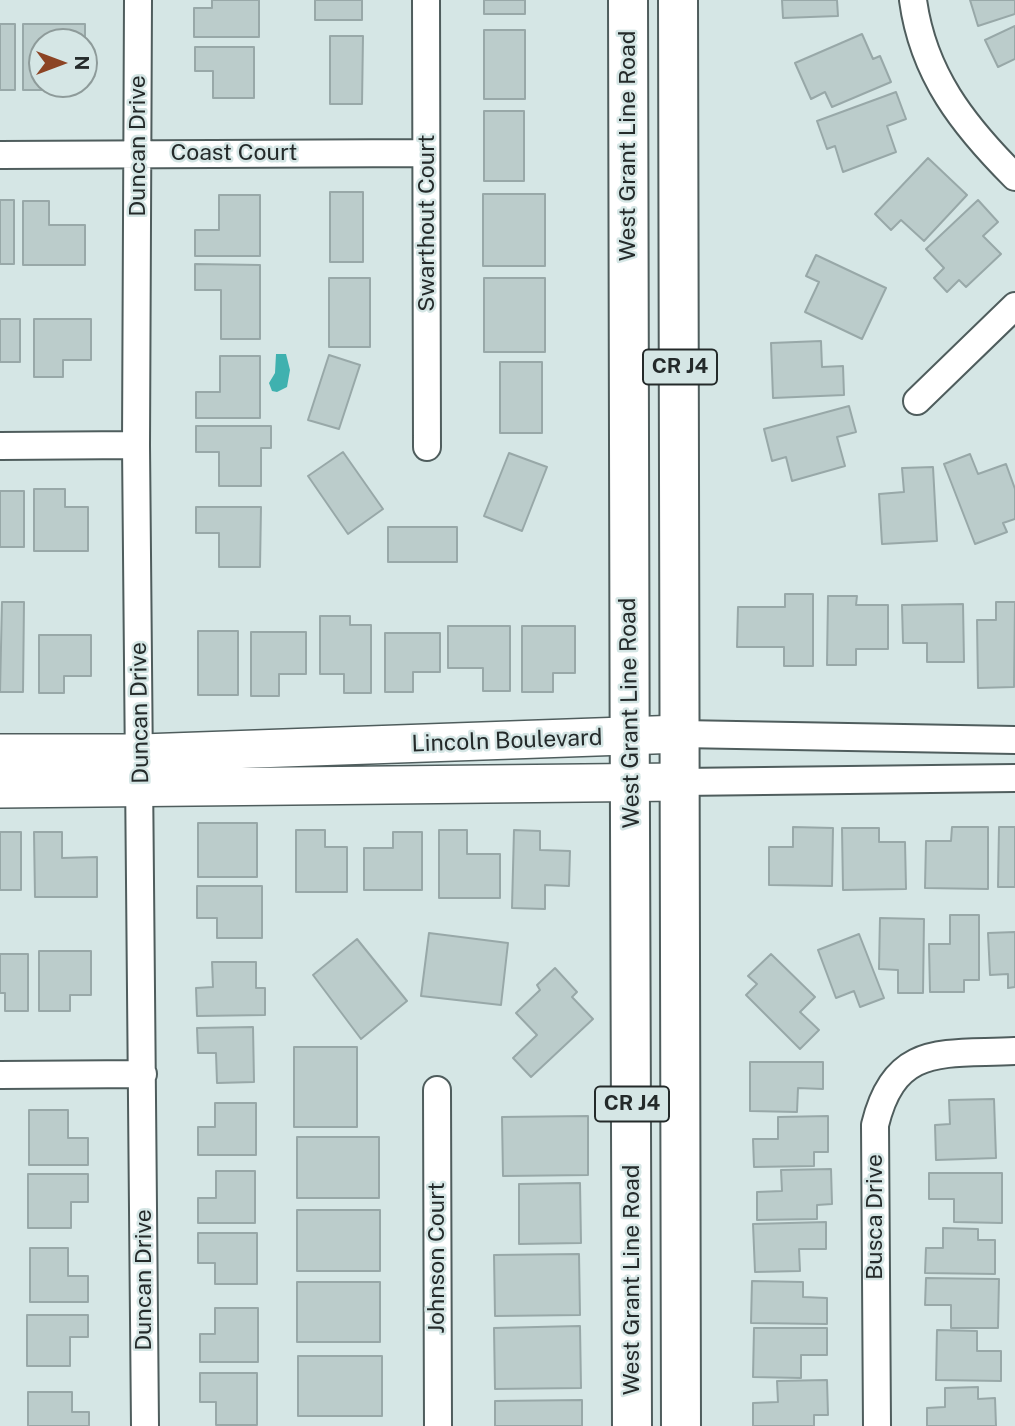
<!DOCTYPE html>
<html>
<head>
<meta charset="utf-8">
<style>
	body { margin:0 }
	#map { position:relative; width:1015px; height:1426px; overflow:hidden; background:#d5e6e5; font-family:"Public Sans",sans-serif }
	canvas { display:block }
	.north { position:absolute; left:28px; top:28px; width:70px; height:70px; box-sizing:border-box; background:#d5e6e5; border:2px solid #8e9b9a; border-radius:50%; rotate:90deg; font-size:19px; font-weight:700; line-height:28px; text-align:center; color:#242a2a }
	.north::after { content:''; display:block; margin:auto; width:24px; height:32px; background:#8c4424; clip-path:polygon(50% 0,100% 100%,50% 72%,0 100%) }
</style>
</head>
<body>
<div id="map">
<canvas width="1015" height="1426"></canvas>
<div class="north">N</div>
</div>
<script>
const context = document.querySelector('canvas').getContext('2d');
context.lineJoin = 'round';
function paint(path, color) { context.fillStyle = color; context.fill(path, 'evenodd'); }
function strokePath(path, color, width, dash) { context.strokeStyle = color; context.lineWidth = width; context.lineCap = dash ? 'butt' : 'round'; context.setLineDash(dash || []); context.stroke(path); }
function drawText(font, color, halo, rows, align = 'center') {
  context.font = font + ' "Public Sans",sans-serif'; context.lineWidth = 5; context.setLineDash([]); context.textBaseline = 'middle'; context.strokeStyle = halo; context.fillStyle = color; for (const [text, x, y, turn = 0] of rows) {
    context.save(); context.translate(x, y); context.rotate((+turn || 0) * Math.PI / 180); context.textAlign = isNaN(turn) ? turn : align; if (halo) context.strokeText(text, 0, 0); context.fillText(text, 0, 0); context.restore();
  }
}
paint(new Path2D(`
	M276,354H286L290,370L287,387L277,392L272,391L269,383L275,373Z`), '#3fb1af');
const building = new Path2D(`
	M212,0H259V37H194V8H212Z
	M315,0H362V20H315Z
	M484,0H525V14H484Z
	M782,0H837L838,16L783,18Z
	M970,0H1015V14L978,26Z
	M0,24H15V90H0Z
	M23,24H85V64L84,42H42V84H49V90H23Z
	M1015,26V59L998,67L985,40Z
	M484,30H525V99H484Z
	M862,34L873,59L880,56L891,82L832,107L825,92L811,99L795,63Z
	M330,36H363L362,104H330Z
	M195,47H254V98H213V71H195Z
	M896,92L906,119L887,126L896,152L843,172L835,146L827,149L817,121Z
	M484,111H524V181H484Z
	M928,158L967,195L924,241L901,220L891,230L875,214Z
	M330,192H363V262H330Z
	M483,194H545V266H483Z
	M219,195H260V256H195V230H219Z
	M0,200H14V264H0Z
	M978,200L998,222L983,236L1001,254L966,287L959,280L947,292L934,278L944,268L926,249Z
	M23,201H49V225H85V265H23Z
	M816,255L886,288L862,339L805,312L819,282L806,276Z
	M195,264L260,265V339H221V290H195Z
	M329,278H370V347H329Z
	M484,278H545V352H484Z
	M0,319H20V362H0Z
	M34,319H91V360H63V377H34Z
	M821,341L822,367L843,366L844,395L773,398L771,343Z
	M329,355L360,365L339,429L308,420Z
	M220,356H260V418H196V392H220Z
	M500,362H542V433H500Z
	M849,406L856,432L837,437L845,466L792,481L786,457L772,461L764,429Z
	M196,426H271V448H261V486H219V452H196Z
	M343,452L383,509L348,534L308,476Z
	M509,453L547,467L522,531L484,516Z
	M970,454L978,474L1006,464L1015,489V519L1003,523L1007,532L975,544L944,464Z
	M933,467L937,541L882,544L879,494L904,492L902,468Z
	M34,489H65V507H88V551H34Z
	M0,491H24V547H0Z
	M196,507H261L260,567H219V533H196Z
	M388,527H457V562H388Z
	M785,594H813V666H784V647H737L738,607H785Z
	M828,596H857L856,605H888V649H856V665H827Z
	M2,602H24L23,692H0Z
	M996,602H1015L1014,687L978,688L977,620H996Z
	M963,604L964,662H927V643H903L902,605Z
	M320,616H350V625H371V693H344V674H320Z
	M448,626H510V691H483V668H448Z
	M522,626H575V673H553V692H522Z
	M198,631H238V695H198Z
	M251,632H306V674H279V696H251Z
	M385,633H440V672H413V692H385Z
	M39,635H91V676H64V693H39Z
	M198,823H257V877H198Z
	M793,827L833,828L832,886L769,885V847H793Z
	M952,827H988V889L925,888L926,841H951Z
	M999,827H1015V887H998Z
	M842,828H879V842H905L906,889L843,890Z
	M296,830H325V847H347V892H296Z
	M439,830H467V854H500V898H439Z
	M514,830L540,831V850L570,851L569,886L545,885V909L512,908Z
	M0,832H21V890H0Z
	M34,832H62V858L97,857V897H35Z
	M393,832H422V890H364V848H393Z
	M197,886H262V938H217V918H197Z
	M950,915H979V980H964V992H930L929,944H950Z
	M880,918L924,919L923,993H898V970L879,969Z
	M1015,932V987L1008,988V974L990,975L988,933Z
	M429,933L508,943L501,1005L421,996Z
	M859,934L884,998L860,1007L854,991L836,998L818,950Z
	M357,939L407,1001L361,1039L313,975Z
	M39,951H91V995H70V1011H39Z
	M0,954H28V1011H5V993H0Z
	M771,954L815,997L800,1012L819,1030L800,1049L746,995L757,984L748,976Z
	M212,962H256V988H265V1015L197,1016L196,988L213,987Z
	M555,968L577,992L572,997L593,1019L531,1077L513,1058L537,1035L516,1013L540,990L537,985Z
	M253,1027L254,1082L217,1083L216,1053H198L197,1028Z
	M294,1047H357V1127H294Z
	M750,1062H823V1089L798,1088L797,1112L750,1111Z
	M994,1099L996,1158L936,1160L935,1125L950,1124L949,1100Z
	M215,1103H256V1155H198V1127H215Z
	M29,1110H68V1138H88V1165H29Z
	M588,1116V1175L503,1176L502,1117Z
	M828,1116V1152H814V1166L754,1167L753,1139H778V1117Z
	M297,1137H379V1198H297Z
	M831,1169L832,1204L817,1205V1219L757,1220V1192L782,1191L781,1170Z
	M216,1171H255V1223H198V1198H216Z
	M929,1173H1002V1223L954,1222V1199H929Z
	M28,1174H88V1202H71V1228H28Z
	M580,1183L581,1243L519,1244V1184Z
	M297,1210H380V1271H297Z
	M826,1222V1249H799L800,1271L755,1272L753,1224Z
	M943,1228L978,1229V1240H995V1274L925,1273L926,1248H943Z
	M198,1233H257V1284H215V1263H198Z
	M30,1248H68V1276H88V1302H30Z
	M579,1254L580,1315L495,1316L494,1255Z
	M926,1278L999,1279L998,1328H951V1305H925Z
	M752,1281L803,1282V1297L827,1298V1324L751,1323Z
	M297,1282H380V1342H297Z
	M215,1308H258V1362H200V1334H215Z
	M27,1315H88V1337H70V1366H27Z
	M580,1326L581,1388L495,1389L494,1328Z
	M754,1328H827V1355H801V1378L753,1377Z
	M937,1330L977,1331V1351H1001V1381L936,1380Z
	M298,1356H382V1416H298Z
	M200,1373H257V1425H216V1402H200Z
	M827,1380L828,1415H814V1426H753V1403L778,1402L777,1381Z
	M978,1387V1399L995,1398L996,1426H927V1408L945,1407V1388Z
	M28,1392H72V1412H89V1426H28Z
	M582,1400V1426H495V1401Z`);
paint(building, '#bbcccb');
strokePath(building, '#98a8a8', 2);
const street = new Path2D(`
	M138,0L136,445L145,1426
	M426,0L427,447
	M913,0C923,74 963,125 1015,177
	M0,155L426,153
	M917,401L1015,306
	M0,446L136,445
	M681,734L1015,740
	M681,782L1015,778
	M0,1075L143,1074
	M437,1090L438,1426
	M877,1426L875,1125C895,1042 944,1055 1015,1051`);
const secondary = new Path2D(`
	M0,753H142L681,734
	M0,789L681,782`);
const primary = new Path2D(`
	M628,0C627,475 632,951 632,1426
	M678,0L681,1426`);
strokePath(street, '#4f5d5d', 30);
strokePath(secondary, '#4f5d5d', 40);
strokePath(primary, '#4f5d5d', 42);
strokePath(street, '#fff', 26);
strokePath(secondary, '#fff', 37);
strokePath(primary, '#fff', 38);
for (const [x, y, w] of [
	[680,367,74],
	[632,1104,74]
]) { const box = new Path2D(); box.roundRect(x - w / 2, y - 17.5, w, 35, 5); context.fillStyle = '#d5e6e5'; context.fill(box); strokePath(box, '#242a2a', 2); }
drawText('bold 21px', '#242a2a', null, [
	["CR J4",680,367],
	["CR J4",632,1104]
]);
drawText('23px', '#242a2a', '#d5e6e5', [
	["Duncan Drive",138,146,-90],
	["West Grant Line Road",628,146,-90],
	["Coast Court",234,153],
	["Swarthout Court",427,223,-90],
	["Duncan Drive",140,713,-91],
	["West Grant Line Road",630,713,-91],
	["Lincoln Boulevard",507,741,-2],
	["Busca Drive",875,1217,-90],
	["Johnson Court",437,1258,-90],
	["Duncan Drive",144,1280,-90],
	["West Grant Line Road",632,1280,-90]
]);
</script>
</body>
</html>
